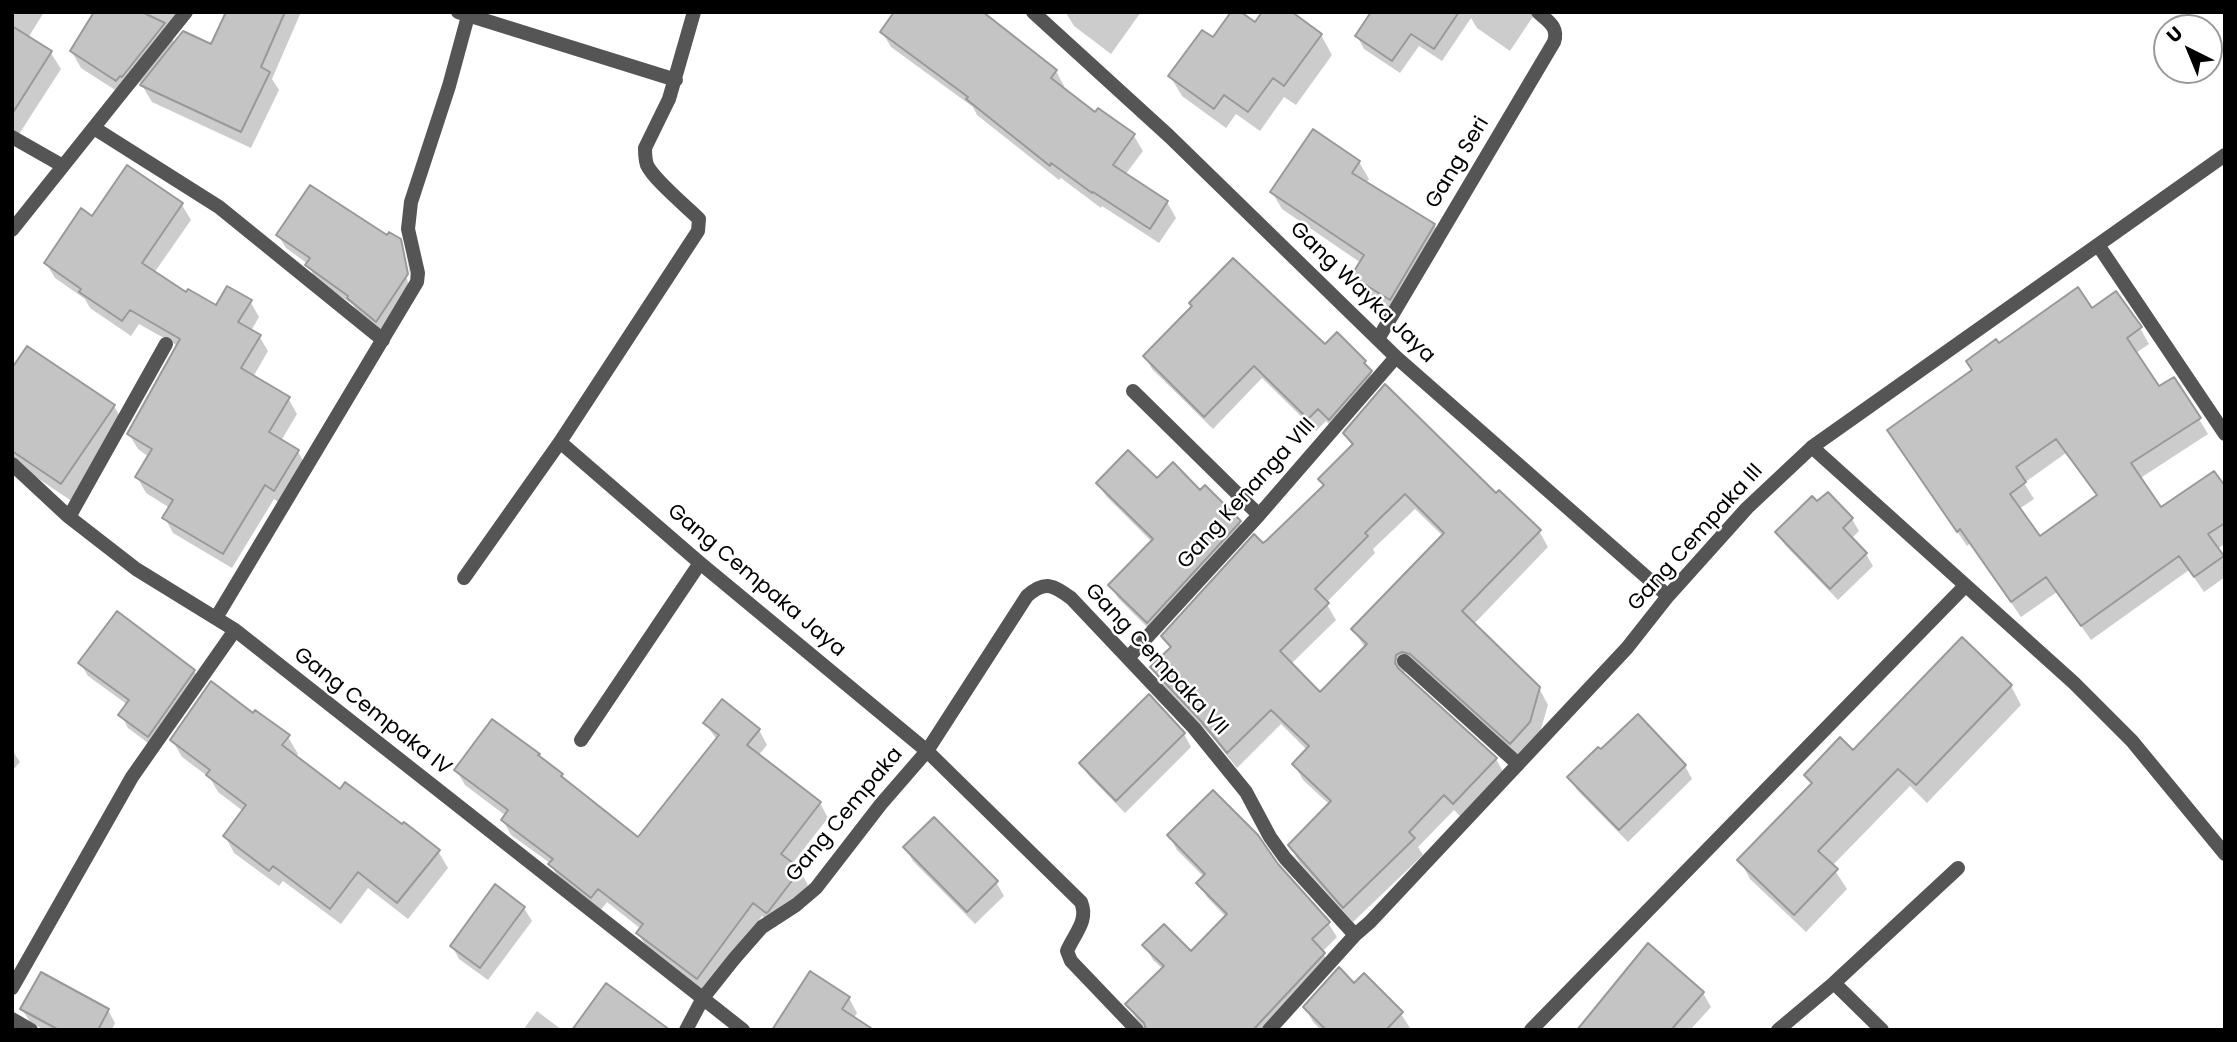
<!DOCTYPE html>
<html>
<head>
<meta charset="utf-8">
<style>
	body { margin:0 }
	#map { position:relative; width:2237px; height:1042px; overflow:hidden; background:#fff; font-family:Poppins,sans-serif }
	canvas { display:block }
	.frame { position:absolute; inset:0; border:14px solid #000; pointer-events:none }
	.north { position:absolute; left:2153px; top:14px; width:70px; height:70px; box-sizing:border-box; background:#fff; border:2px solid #999; border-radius:50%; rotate:317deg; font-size:19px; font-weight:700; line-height:28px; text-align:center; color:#000 }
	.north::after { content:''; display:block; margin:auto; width:24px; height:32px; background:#000; clip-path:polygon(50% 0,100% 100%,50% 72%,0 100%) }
</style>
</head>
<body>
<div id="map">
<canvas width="2237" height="1042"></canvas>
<div class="frame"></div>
<div class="north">U</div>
</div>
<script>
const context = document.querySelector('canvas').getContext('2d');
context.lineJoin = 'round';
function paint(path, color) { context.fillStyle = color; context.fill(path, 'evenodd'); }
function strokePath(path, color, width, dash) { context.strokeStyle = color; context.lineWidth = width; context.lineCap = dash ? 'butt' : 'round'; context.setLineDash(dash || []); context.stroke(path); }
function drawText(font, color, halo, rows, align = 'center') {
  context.font = font + ' Poppins,sans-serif'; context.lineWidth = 5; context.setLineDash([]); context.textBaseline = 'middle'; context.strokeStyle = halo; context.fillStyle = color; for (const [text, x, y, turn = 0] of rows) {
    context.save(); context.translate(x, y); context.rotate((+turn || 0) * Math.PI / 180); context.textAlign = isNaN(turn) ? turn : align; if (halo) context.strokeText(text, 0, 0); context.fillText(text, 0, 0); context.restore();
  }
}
paint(new Path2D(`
	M12,12H44L28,38L51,53L61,69L12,145Z
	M96,12H178L168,31L175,44L212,47L228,12H301L272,79L279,90L251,148L152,102L140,82L126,97L81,68L72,52Z
	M1141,12L1111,54L1074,26L1066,13Z
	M1391,12H1536L1510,51L1477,28L1471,18L1442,61L1419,46L1400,73L1364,49L1357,36Z
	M1255,25L1321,35L1332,55L1296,105L1284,97L1260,131L1236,114L1226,128L1182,96L1170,76Z
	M882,32L1056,71L1064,86L1063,89L1096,114L1134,136L1143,151L1125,175L1167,202L1176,218L1159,243L1102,206L1101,208L1061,178L1059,180L977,115L973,107L891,47Z
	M1359,162L1369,179L1366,183L1434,225L1444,242L1400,315L1363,293L1353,276L1361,263L1282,209L1272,192Z
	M182,205L191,220L154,273L187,295L216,308L250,301L259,317L251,331L259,336L268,351L253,377L288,398L297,414L281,441L298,451L306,467L283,505L274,499L232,568L173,533L165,518L170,508L146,493L137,477L149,457L138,449L129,434L178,346L139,324L131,336L90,308L85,299L55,278L46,263L92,218Z
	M278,235L388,238L399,241L403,248H401L408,283H412L405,250L415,289L384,334L357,312L353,305L315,278L308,264L286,248Z
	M2092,311L2140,328L2149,344L2136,353L2159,389L2199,419L2208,434L2139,479L2161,509L2225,489V544L2217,549L2225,561V577L2204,592L2189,570L2091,640L2057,592L2021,617L1970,543L1967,546L1898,445L1999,346ZM2066,453L2098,496L2040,538L2019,509L2034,499L2024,483Z
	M1325,346L1364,362L1378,385L1337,432L1326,421L1316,431L1262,378L1213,429L1152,369L1145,356Z
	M12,371L114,406L125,426L73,502L12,461Z
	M1345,433L1496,496L1539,531L1548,547L1473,625L1539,688L1548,705L1538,739L1520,759L1411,667L1405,671L1404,676L1496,759L1505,775L1463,819L1454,810L1418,847L1423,855L1353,922L1299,862L1290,846L1330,805L1303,780L1294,764L1307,750L1281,724L1237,768L1212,737L1161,683L1152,668L1171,650L1163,637L1325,486L1320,479L1353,447ZM1415,509L1443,536L1353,629L1365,648L1320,695L1290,665L1336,620L1326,603L1375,553L1373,549Z
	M1157,481L1200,493L1239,522L1247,535L1155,635L1118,598L1111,585L1153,543L1106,496L1098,483Z
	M1852,519L1859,531L1851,539L1866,554L1873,566L1838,600L1785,545L1777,533Z
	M80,663L194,671L202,684L156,749L128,728L121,715L128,705L88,676Z
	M2011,686L2021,705L1927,803L1910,786L1832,866L1847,889L1806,932L1750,879L1740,860L1812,786L1806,775Z
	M254,715L288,737L298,754L295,757L340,791L438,851L448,868L408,919L368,888L341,924L283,881L279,886L234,853L225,836L243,811L218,792L210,778L182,757L172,740Z
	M705,723L759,730L767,745L758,756L820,803L828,818L792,864L800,871L808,885L776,927L762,916L706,993L647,948L638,933L641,929L607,902L600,911L559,879L550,863L511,835L503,820L506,816L465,785L456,770L538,755L562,775L566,782L639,839L717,740Z
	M1184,734L1191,747L1125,813L1089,776L1081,763Z
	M12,750L20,762L12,771Z
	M1601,752L1685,766L1692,779L1628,842L1577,790L1569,777Z
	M1169,835L1276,865L1328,923L1337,937L1322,952L1332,969L1275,1030H1146L1136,1018L1127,1004L1163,969L1153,960L1145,945L1191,953L1226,917L1207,897L1198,883L1204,877L1177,850Z
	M905,847L996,882L1004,896L975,924L913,861Z
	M524,908L532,921L488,980L459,959L452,946Z
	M1648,946L1703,993L1711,1007L1690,1030H1579Z
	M1354,986L1401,1014L1410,1028L1321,1030L1313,1022L1305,1007Z
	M849,998L857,1013L853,1019L774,1030Z
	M22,1009L108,1010L115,1023L112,1030H44L30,1022Z
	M537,1011L562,1030H523Z`), '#0003');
const building = new Path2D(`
	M94,12H142L165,23L122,77L120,76L116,81L70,51Z
	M226,12H285L261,67L270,72L241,132L140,85L183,31L211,44Z
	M894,12H983L1057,70L1051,78L1095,112L1098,108L1135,134L1113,165L1168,201L1150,229L1093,192L1092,193L1051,163L1050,166L966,99L968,97L880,32Z
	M1231,12H1241L1255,22L1262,12H1292L1322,34L1284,86L1273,78L1248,112L1224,95L1214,109L1168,76L1202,30L1213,37Z
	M1371,12H1459L1434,49L1411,34L1392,61L1355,36Z
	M12,26L52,51L12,114Z
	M1313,129L1360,161L1352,173L1435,224L1390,300L1351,276L1364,255L1270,192Z
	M127,165L183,203L142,263L186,292L188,289L216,305L227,286L252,300L238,322L261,335L241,368L290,397L269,432L299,450L274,491L265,485L223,554L162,518L173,500L135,477L152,449L127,434L180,339L130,310L122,321L79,292L81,289L44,263L81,208L92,216Z
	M310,185L387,235L389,232L401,239L408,274L376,322L347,298L348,296L305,265L310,258L276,235Z
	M1233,258L1325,344L1337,332L1366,361L1364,363L1372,371L1329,420L1318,409L1308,419L1254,366L1204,417L1143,356L1192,306L1189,303Z
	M2078,287L2092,308L2116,291L2142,327L2127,338L2159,386L2174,377L2201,418L2131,463L2161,507L2214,471L2225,486V523L2208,534L2224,556L2194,577L2179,556L2081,626L2046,577L2011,602L1960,529L1957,532L1887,430L1972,370L1966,361L1996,339L1999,343ZM2056,439L2097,495L2040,536L2010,494L2026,482L2016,467Z
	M27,346L115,405L61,484L12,451V368Z
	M1385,384L1496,493L1499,490L1541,530L1462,611L1540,687L1530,722L1510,744L1410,654L1402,652L1396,655L1395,663L1398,668L1497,758L1453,804L1444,795L1409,832L1415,838L1343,908L1288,845L1331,801L1292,764L1309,746L1271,710L1227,753L1201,721L1150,667L1171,647L1161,636L1254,534L1263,543L1267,540L1324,485L1318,479L1353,444L1343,433ZM1405,494L1444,533L1351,629L1367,644L1320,692L1280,651L1329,603L1315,589L1368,536L1365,533Z
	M1128,450L1157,478L1173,462L1200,490L1205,485L1241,521L1147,623L1108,585L1153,539L1096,483Z
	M1828,492L1853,518L1843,528L1867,553L1830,589L1775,532L1812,496L1817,501Z
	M117,611L195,670L148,737L118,715L129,700L78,663Z
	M1962,637L2012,685L1916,785L1898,769L1818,851L1838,869L1794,915L1737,860L1812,783L1804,775L1840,737L1853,750Z
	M211,681L253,713L255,710L290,735L282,745L340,789L345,782L402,824L404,822L440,850L397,903L358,872L330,909L273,866L269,871L223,836L246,805L206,775L210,770L170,740Z
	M1149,694L1185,733L1116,801L1079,763Z
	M722,699L760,729L747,745L821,802L781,854L801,869L768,912L766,913L753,903L697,979L636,933L643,924L598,889L591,898L548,864L553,859L501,820L508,810L454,770L492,719L540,754L538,755L563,774L561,776L638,837L719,735L703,723Z
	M1638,714L1686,765L1619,830L1567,777L1598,747L1601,749Z
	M1213,790L1258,835L1278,864L1330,922L1312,939L1325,953L1253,1030H1146L1144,1023L1125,1004L1164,966L1142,945L1164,924L1191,951L1227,914L1196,883L1205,874L1167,835Z
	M934,817L998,881L967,912L903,847Z
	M495,884L525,907L480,968L450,946Z
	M1648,943L1704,992L1671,1030H1577Z
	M1339,967L1354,983L1364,973L1403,1012L1386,1030H1326L1303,1007Z
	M810,971L850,997L842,1009L874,1030H772Z
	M41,972L109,1009L98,1030H59L20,1009Z
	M606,983L670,1030H572Z`);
paint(building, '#c4c4c4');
strokePath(building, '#999', 2);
strokePath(new Path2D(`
	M1404,661L1518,764
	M12,1019L31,1030`), '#555', 14);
strokePath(new Path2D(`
	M458,12L676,80
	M1033,12L1169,136L1396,357L1668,596
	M94,128L219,207L383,340
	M12,137L63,166
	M12,230L186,12
	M2098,245L2225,434
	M1378,339L1554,42C1559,27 1548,21 1538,12
	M1133,391L1259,515
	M560,442L700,563L927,751L1081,902C1089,921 1074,934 1067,951L1071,961L1137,1030
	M1812,447L2074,683L2132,741L2225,854
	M12,464L69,517L136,569L235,630L743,1030
	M69,517L166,344
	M464,578L560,442L698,231L699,219C686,206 654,180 647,165C645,159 645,153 645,148L669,99L694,12
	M216,618L417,282L418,273L408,229L411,202L449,86L468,16
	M1128,658L1259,515L1396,357
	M581,740L700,563
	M1834,983L1882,1030
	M12,988L132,777L235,630
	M686,1030L703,998L734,959L762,927L796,905L816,888L881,804L927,751L1027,596C1045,580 1053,585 1071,598L1194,728L1246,792L1270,837L1285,858L1355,935
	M1269,1030L1355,935L1370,922L1627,648L1668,596L1747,508L1812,447L2225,155
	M1531,1030L1965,586
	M1778,1030L1834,983L1958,868`), '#555', 14);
drawText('21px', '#000', '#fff', [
	["Gang Seri",1458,163,-59],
	["Gang Wayka Jaya",1362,293,44],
	["Gang Kenanga VIII",1247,494,-48],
	["Gang Cempaka III",1696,538,-48],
	["Gang Cempaka Jaya",756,581,40],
	["Gang Cempaka VII",1156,660,47],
	["Gang Cempaka IV",372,712,38],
	["Gang Cempaka",845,815,-50]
]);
</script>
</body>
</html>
